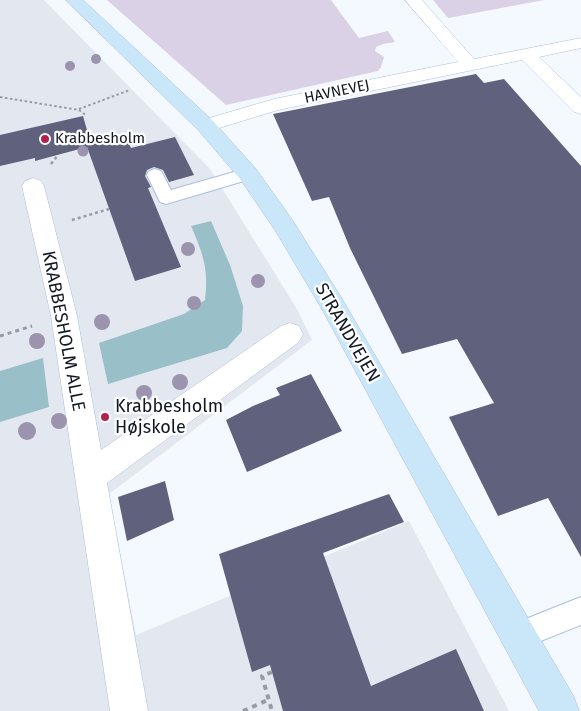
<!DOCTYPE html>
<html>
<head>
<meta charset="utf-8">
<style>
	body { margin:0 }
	canvas { display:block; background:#f4f8ff }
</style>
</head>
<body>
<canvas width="581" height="711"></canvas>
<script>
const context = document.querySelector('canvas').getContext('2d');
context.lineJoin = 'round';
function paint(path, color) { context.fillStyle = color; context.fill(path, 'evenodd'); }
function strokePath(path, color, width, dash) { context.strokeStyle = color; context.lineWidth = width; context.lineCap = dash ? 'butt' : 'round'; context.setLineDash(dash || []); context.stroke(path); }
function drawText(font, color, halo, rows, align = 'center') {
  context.font = font + ' "Fira Sans",sans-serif'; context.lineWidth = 4.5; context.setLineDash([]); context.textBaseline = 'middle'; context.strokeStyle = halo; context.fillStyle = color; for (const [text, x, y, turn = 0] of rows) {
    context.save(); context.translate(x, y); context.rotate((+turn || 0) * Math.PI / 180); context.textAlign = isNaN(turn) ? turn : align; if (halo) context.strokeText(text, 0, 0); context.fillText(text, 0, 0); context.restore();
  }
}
paint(new Path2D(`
	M0,0H44L210,169L297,309L312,340L109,494L136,635L409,521L509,711H0Z`), '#e3e8f0');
paint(new Path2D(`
	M107,0H331L359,38L388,31L395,42L383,44L376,47L375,51L384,57L381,67L378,71L226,105Z
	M433,0H544L448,18Z`), '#dad1e7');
paint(new Path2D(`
	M211,221L230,265L243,306L242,331L227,348L108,384L99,343L184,314L205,300C209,269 203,254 191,226Z
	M43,358L49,407L0,422V371Z`), '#99bfc9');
paint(new Path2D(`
	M476,74L484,83L504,79L581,166V557L548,498L498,516L449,417L494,403L457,339L402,354L350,248L329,197L312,201L273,114Z
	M83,116L91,144L125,135L131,148L175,137L194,175L169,182L163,170L154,167L147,170L145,176L151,187L148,188L181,267L135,281L87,147L35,161V158L0,166V135Z
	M311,374L342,431L247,472L226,420L253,406L280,395L276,388Z
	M165,481L174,520L127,541L118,497Z
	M389,494L404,522L323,553L371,686L456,649L484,711H283L270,665L252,672L219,554Z`), '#60627d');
const lane = new Path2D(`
	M248,168L254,170L256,174L254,178L166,204L160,202L147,175L149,171L155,169L161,171L171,190Z
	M581,597V625L518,650L508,646L504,636L508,626Z`);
const street = new Path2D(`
	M405,0H422L474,59L581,38V48L539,57L581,97V114L574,112L522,60L278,110L206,132L199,131L196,126L199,121L274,99L458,62Z
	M33,178L41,181L44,186L77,316L101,450L281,326L290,323L299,326L303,334L299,342L107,483L148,711H110L51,316L22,186L25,181Z`);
const secondary = new Path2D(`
	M66,0H83L213,121L256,169L291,218L341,297L574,697L579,711H539L323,311L275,230L240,179L199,131Z`);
strokePath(lane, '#abbede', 2);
strokePath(street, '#abbede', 1);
strokePath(secondary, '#abbede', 1);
strokePath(new Path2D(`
	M0,97L79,110L87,116
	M79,109L130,90`), '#969ca4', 2, [2.5, 2.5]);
strokePath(new Path2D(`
	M51,164L58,155
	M72,220L109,209`), '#969ca4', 2.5, [3, 3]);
strokePath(new Path2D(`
	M0,336L32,326`), '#969ca4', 3, [4, 4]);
strokePath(new Path2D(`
	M272,672L262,676L272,711
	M243,711L268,700`), '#969ca4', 4, [5, 5]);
paint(lane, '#fff');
paint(street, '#fff');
paint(secondary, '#cae7f9');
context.fillStyle = '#9c93ae';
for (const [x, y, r] of [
	[96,59,5],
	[70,66,5],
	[83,151,5.5],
	[188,249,7],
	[258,281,7],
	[194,303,7],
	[102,322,8],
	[37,341,8],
	[180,382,8],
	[144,393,8],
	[59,421,8],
	[27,431,9]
]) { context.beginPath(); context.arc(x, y, r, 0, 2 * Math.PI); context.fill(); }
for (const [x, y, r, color] of [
	[45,139,5,"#b2204c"],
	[105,417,5,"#b2204c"]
]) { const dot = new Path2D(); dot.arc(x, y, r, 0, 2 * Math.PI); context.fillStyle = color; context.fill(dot); strokePath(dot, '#fff', 2); }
drawText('15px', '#111823', '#fff', [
	["HAVNEVEJ",337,92,-12]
]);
drawText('15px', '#111823', '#fff', [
	["Krabbesholm",55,139]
], 'left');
drawText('18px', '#111823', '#fff', [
	["KRABBESHOLM ALLE",63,331,79],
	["STRANDVEJEN",347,333,60]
]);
drawText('18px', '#111823', '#fff', [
	["Krabbesholm",115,407],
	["Højskole",115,428]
], 'left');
</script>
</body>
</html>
